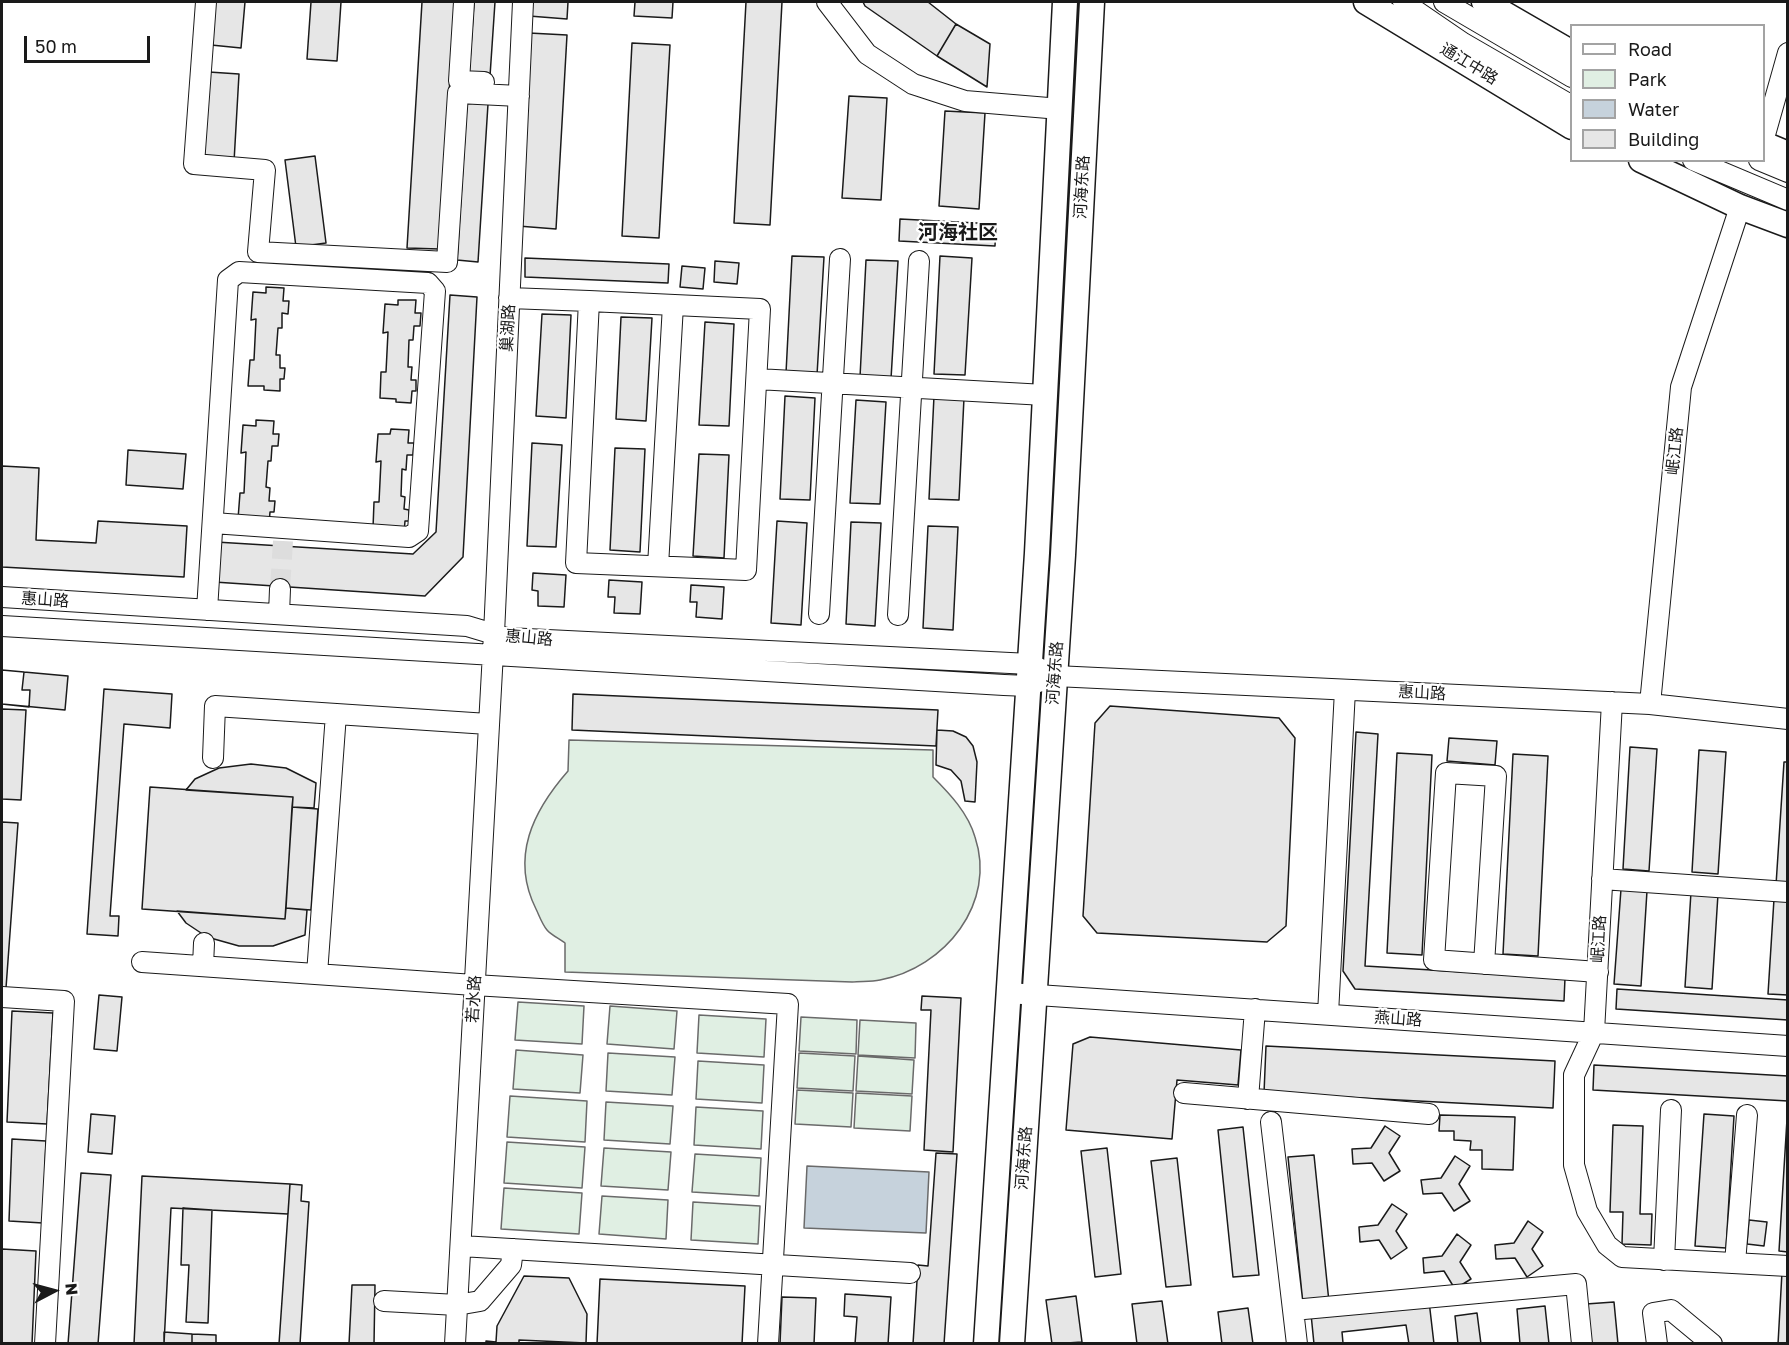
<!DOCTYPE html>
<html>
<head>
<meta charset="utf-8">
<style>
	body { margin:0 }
	#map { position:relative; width:1789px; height:1345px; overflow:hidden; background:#fff; font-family:"Golos Text",sans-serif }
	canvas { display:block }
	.frame { position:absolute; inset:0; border:3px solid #1a1a1a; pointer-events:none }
	.legend { position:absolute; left:1570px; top:24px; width:195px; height:138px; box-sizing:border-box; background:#fff; border:2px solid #a3a3a3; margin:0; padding:8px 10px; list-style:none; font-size:18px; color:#1a1a1a }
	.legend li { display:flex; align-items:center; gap:12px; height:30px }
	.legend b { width:30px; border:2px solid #a3a3a3 }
	.north { position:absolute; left:24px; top:1261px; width:60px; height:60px; -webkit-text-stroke:4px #fff; paint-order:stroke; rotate:84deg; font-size:16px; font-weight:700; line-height:24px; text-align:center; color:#1a1a1a }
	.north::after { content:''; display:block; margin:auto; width:21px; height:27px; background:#1a1a1a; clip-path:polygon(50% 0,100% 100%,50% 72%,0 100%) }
	.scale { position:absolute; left:24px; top:36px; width:126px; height:27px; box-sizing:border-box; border:3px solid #1a1a1a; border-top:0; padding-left:8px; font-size:18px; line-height:21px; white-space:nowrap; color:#1a1a1a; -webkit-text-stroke:4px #fff; paint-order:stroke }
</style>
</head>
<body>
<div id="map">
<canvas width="1789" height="1345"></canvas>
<div class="frame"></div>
<ul class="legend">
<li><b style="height:8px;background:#fff"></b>Road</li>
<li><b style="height:16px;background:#e0efe3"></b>Park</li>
<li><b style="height:16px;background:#c6d2dc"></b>Water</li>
<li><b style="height:16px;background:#e6e6e6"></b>Building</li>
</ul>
<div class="north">N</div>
<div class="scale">50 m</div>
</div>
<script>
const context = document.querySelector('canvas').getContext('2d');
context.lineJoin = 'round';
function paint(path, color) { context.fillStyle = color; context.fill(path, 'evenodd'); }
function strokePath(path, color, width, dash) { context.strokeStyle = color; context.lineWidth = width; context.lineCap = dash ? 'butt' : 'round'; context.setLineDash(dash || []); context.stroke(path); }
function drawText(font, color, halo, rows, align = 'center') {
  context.font = font + ' "Golos Text","Noto Sans SC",sans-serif'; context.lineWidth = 4.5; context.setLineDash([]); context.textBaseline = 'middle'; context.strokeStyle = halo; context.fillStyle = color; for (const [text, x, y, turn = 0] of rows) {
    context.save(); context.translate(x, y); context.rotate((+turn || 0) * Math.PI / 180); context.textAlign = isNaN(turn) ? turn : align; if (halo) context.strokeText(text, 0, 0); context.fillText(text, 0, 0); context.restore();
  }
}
const green = new Path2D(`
	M569,740L933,750V777C950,794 968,813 975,837C997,903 945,968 880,980C871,982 861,981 852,982L565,972V943C560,939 551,935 547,930C542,924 539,915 536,909C510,857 533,811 568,771Z
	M518,1002L584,1006L582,1044L515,1040Z
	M610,1006L677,1011L674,1049L607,1044Z
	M699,1015L766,1019L764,1057L697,1053Z
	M801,1017L857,1020L856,1054L799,1051Z
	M860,1020L916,1023L915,1058L858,1055Z
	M516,1050L583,1055L580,1093L513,1089Z
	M608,1053L675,1057L672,1095L606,1091Z
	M799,1053L855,1056L853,1091L797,1088Z
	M858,1056L914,1060L912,1094L856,1091Z
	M698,1061L764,1065L762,1103L696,1099Z
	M797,1090L853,1093L851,1127L795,1124Z
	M856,1093L912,1096L910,1131L854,1128Z
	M510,1096L587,1101L585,1142L507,1137Z
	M606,1102L673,1106L670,1144L604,1140Z
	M696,1107L763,1111L761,1149L694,1145Z
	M507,1142L585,1147L582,1188L504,1183Z
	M604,1148L671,1152L668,1190L601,1186Z
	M695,1154L761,1158L759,1196L692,1192Z
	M504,1188L582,1193L579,1234L501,1229Z
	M602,1196L668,1200L666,1239L599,1234Z
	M693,1202L760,1206L758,1244L691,1240Z`);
paint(green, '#e0efe3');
strokePath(green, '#6a6a6a', 1.5);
const water = new Path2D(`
	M807,1166L929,1172L926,1233L804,1228Z`);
paint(water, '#c6d2dc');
strokePath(water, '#6a6a6a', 1.5);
const building = new Path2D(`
	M214,2H245L241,48L211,45Z
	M311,2H341L337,61L307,59Z
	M422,2H455L439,249L407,248Z
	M474,2H495L490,76L469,75Z
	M530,2H568L567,19L529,16Z
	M635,2H673L672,18L634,16Z
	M746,2H782L770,225L734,223Z
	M863,2H928L956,24L937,56L865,6Z
	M956,24L990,44L987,87L937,56Z
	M529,33L567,35L556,229L518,226Z
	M632,43L670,45L659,238L622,236Z
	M209,72L239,74L234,162L204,160Z
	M849,96L887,98L881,200L842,198Z
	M467,103L488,104L478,262L457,260Z
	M945,111L985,113L979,209L939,206Z
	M315,156L326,243L296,247L285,160Z
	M900,219L996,224L995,246L899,241Z
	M792,256L824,257L817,375L786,373Z
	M940,256L972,258L965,375L934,374Z
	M525,258L669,264L668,283L525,277Z
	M866,260L898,261L891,379L860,377Z
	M715,261L739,263L737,284L714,282Z
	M682,266L705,268L703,289L680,287Z
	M266,287L284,288L283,301H289L288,314L282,313V328H278L276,355H280V368H285L284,379H280V391L264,390V386H248L250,360H254L256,319L251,320L253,292L266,293Z
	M450,295L477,297L463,557L425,596L214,582L216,542L413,554L436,532Z
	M398,300H416L415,313H421L420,326H414L413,340H409L408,367H412L411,380H416V391H412L411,403L396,402V399L380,398L381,372H386L388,332L383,333L385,304L398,305Z
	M542,314L571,315L566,418L536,416Z
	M621,317L652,318L646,421L616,419Z
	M705,322L734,324L729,426L699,425Z
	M785,396L815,398L810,500L780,499Z
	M934,396L964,398L959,500L929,499Z
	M856,400L886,402L880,504L850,503Z
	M256,420L274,421L273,434H279L278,446H272L271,461H268L266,487L270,488L269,501H275L274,512H270L269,524L238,519L240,493H244L246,452L241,453L243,425L256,426Z
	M391,429L409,430L408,443H414L413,455H407L406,470L402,469L401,496L405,497L404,509L409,510V521H405L404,533L373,528L374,502H379L381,461L376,462L378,434H390Z
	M532,443L562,445L556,547L527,546Z
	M615,448L645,449L640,552L610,550Z
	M128,450L186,454L183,489L126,485Z
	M699,454L729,455L724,558L693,556Z
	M2,466L39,468L36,540L96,543L98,521L187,526L184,577L2,567Z
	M777,521L807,523L801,625L771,623Z
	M851,522L881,523L875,626L846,624Z
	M928,526L958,527L953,630L923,628Z
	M533,573L566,575L564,607L538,606V591L532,590Z
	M609,580L642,582L640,614L614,613L615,597H608Z
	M691,585L724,587L722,619L696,617L697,602H690Z
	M2,670L68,676L65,710L2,704Z
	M2,670L24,672L22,690H30L29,707L2,704Z
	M104,689L172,694L170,728L124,724L110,916H119L118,936L87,934Z
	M573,694L938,710L936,746L572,730Z
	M1110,706L1279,718L1295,738L1286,926L1267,942L1097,933L1083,916L1095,723Z
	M2,709L26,710L21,800L2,799Z
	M937,730L953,731L966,737L973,746L977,762L975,802L965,801L961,781L951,770L936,765Z
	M1356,732L1378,734L1365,966L1565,978L1564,1001L1355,989L1343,971Z
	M1449,738L1497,741L1495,765L1447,761Z
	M1630,747L1657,749L1649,871L1623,869Z
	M1699,750L1726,752L1718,874L1692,872Z
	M1397,753L1432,755L1422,955L1387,953Z
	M1513,754L1548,756L1538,956L1503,954Z
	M1784,762H1788V885H1776Z
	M251,764L286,768L316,783L314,808L292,807L293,797L186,790L195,779L219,768Z
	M150,787L293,797L285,919L142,909Z
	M292,807L318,809L311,910L286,908Z
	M2,822L18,823L6,988H2Z
	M1621,889L1647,891L1641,986L1614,984Z
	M1691,892L1718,894L1712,989L1685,987Z
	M1774,899L1788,900V995L1768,994Z
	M286,908L307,910L305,935L273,946H239L207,937L186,923L177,911L285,919Z
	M1617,989L1788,1000V1020L1616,1009Z
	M99,995L122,997L117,1051L94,1049Z
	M922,996L961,998L953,1152L924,1150L931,1010H921Z
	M12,1011L53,1013L47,1124L7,1122Z
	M1090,1037L1241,1050L1238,1085L1177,1080L1172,1139L1066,1130L1073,1044Z
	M1266,1046L1555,1061L1553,1108L1264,1093Z
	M1594,1065L1788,1076V1101L1593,1090Z
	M91,1114L115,1116L112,1154L88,1152Z
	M1704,1114L1734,1116L1726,1248L1695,1246Z
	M1440,1115L1515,1117L1513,1170L1482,1169V1150H1470L1471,1141L1454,1140V1131H1439Z
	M1787,1119H1788V1252L1779,1251Z
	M1613,1125L1643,1126L1640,1214H1652L1651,1245L1622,1244L1623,1212H1610Z
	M1385,1126L1400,1136L1389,1153L1400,1171L1384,1181L1372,1163L1353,1164L1352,1149L1371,1148Z
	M1243,1127L1259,1275L1233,1277L1218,1130Z
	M12,1139L46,1141L43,1223L9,1221Z
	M1107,1148L1121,1274L1095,1277L1081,1151Z
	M936,1153L957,1154L944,1344H913L918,1265L928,1266Z
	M1314,1155L1329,1302L1303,1304L1288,1157Z
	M1455,1156L1470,1166L1459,1184L1470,1201L1454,1211L1442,1193L1423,1194L1421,1180L1441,1178Z
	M1177,1158L1191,1285L1166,1287L1151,1161Z
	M81,1173L111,1175L98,1344H68Z
	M142,1176L290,1184L288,1214L171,1208L164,1344H134Z
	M290,1184L302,1185L301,1201L309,1202L300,1344H279Z
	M1392,1204L1407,1214L1396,1231L1407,1248L1391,1259L1379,1240L1360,1242L1359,1227L1378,1225Z
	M183,1208L212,1210L208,1323L186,1322L189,1265H181Z
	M1749,1220L1767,1222L1764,1246L1747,1244Z
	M1528,1221L1543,1232L1532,1249L1543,1266L1527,1277L1515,1258L1496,1259L1495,1245L1514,1243Z
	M1457,1234L1471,1245L1460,1262L1471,1279L1455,1289L1444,1271L1424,1273L1423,1258L1442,1256Z
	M2,1249L36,1251L32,1344H2Z
	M1782,1272L1788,1273V1344H1778Z
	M524,1276L569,1278L587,1314L586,1343L519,1340V1344H486V1341L496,1342L497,1326Z
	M600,1279L745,1286L742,1344H597Z
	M352,1285H375L374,1344H349Z
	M845,1294L891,1297L888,1344H855L857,1317L844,1316Z
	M1076,1296L1082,1342L1052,1344L1046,1300Z
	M782,1297L816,1298L814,1344H780Z
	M1162,1301L1168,1344H1137L1132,1304Z
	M1429,1301L1434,1344H1409L1406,1325L1342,1332L1343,1343L1314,1344L1311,1314Z
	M1614,1302L1618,1344H1590L1586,1304Z
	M1545,1306L1549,1344H1520L1517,1309Z
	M1248,1308L1253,1344H1222L1218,1312Z
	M1477,1313L1481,1344H1458L1455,1316Z
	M164,1332L192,1334V1344H164Z
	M192,1334L216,1335V1344H192Z`);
paint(building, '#e6e6e6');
strokePath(building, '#1a1a1a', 1.5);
strokePath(new Path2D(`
	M280,589L283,541`), '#ddd', 20, [20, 10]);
const minor = new Path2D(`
	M206,2L194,164L265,170L258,252L447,262L458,93L519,96
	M464,2L459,81L484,82
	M827,2L867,54L913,84L965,101L1060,109
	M1403,2L1463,43L1572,106
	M1444,2L1572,77
	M1764,138L1788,53
	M1693,160L1788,200
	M1759,160L1788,172
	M509,298L589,301
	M589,301L760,309L746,570L576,563Z
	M757,379L1045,395
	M658,566L673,305
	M2,597L467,626L507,638L1030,664L1055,676L1650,704L1788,719
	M207,610L228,280L239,272L428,283L435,291L418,531L409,537L213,523
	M279,614L280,589
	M819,614L840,259
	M898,615L919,261
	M2,626L1004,685L1028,686L1041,681
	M1612,702L1594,1032L1574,1075V1165L1587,1211L1607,1245L1622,1257L1788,1266
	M1650,704L1681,387L1740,207
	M213,758L215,706L488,724
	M1602,879L1788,892
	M142,962L474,985L788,1004L768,1344
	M1484,964L1496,776L1446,773L1434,960L1598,972
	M203,966L204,943
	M317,974L336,714
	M1008,993L1788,1046
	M2,997L64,1001L45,1344
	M1328,1014L1345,690
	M1184,1093L1429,1114
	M1248,1099L1255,1009
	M1271,1122L1297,1344
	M461,1246L910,1273
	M1664,1260L1671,1110
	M1735,1263L1747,1115
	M384,1301L457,1305L480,1301L511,1265L513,1249
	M1293,1310L1576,1284L1582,1344
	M455,1344L494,634L523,2
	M1657,1344L1653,1313L1671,1310L1712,1344`);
const major = new Path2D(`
	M1366,2L1572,127
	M1484,2L1572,53
	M1764,144L1788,154
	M1641,160L1740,207L1788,225
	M986,1344L1037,553L1065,2
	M1012,1344L1063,555L1092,2`);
strokePath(minor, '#1a1a1a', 22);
strokePath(major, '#1a1a1a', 27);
strokePath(minor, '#fff', 20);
strokePath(major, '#fff', 24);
drawText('16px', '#1a1a1a', '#fff', [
	["通江中路",1469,64,31],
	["河海东路",1082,187,-87],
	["巢湖路",508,328,-87],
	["岷江路",1675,451,-84],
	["惠山路",45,600,4],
	["惠山路",529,638,5],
	["河海东路",1055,673,-86],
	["惠山路",1422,693,3],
	["岷江路",1599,939,-87],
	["若水路",474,999,-87],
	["燕山路",1398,1019,4],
	["河海东路",1024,1158,-86]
]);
drawText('bold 20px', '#1a1a1a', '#fff', [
	["河海社区",958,233]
]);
</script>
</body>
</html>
